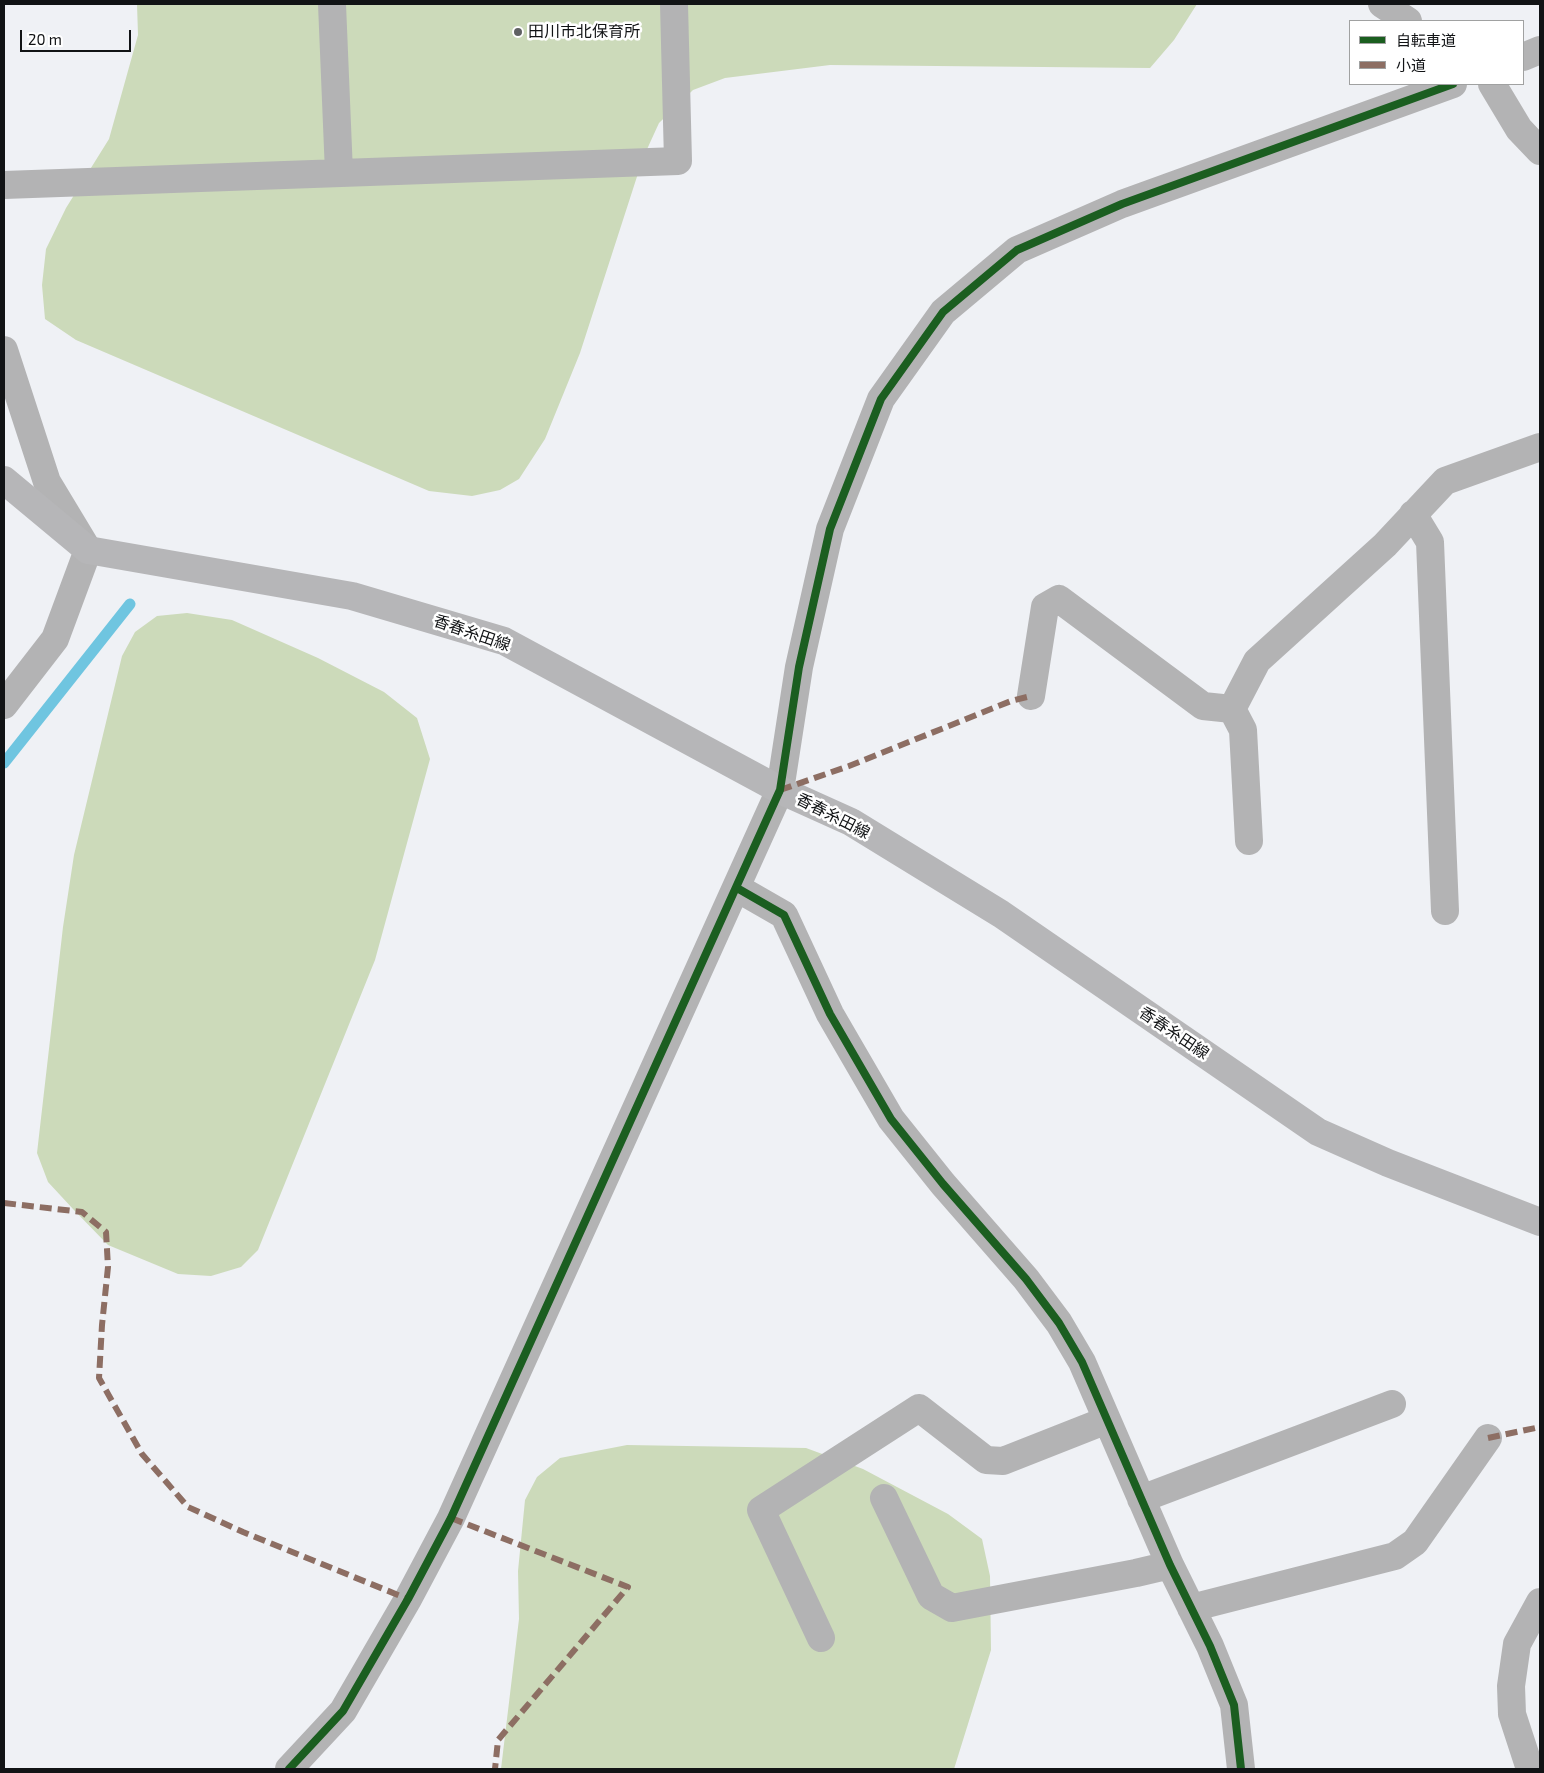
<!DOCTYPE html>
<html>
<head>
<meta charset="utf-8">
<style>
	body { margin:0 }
	#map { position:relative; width:1544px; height:1773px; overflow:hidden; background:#eff1f5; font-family:"Exo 2","Noto Sans JP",sans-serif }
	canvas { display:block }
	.frame { position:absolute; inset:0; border:5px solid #111315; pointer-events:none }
	.legend { position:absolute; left:1349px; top:20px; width:175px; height:65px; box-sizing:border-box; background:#fff; border:1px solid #a0a1a1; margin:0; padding:6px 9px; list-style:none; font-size:15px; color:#111315 }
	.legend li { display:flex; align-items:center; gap:10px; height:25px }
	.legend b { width:25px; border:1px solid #a0a1a1 }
	.scale { position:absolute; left:20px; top:30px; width:111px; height:22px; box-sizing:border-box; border:2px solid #111315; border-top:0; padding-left:6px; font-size:15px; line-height:18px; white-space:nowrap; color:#111315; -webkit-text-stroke:4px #fff; paint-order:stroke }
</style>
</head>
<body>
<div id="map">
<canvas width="1544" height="1773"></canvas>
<div class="frame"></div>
<ul class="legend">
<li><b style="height:6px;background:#1b5e20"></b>自転車道</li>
<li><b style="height:6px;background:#8d6e63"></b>小道</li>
</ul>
<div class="scale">20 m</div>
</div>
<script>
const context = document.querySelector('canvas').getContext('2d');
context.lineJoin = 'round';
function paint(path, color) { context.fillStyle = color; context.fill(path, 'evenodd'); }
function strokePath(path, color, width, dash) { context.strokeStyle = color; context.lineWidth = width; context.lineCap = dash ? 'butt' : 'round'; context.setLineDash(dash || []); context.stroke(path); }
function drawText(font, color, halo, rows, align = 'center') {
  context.font = font + ' "Exo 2","Noto Sans JP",sans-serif'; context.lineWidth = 5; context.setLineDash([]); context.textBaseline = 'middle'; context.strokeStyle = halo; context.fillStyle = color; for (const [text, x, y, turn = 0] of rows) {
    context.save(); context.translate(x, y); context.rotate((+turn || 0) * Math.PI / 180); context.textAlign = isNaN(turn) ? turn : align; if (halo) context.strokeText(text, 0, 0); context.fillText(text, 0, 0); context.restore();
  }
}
paint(new Path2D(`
	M137,4H1197L1174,40L1150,68L830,65L725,78L693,90L659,123L643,158L580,353L545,439L519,479L500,490L472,496L429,491L76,340L45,319L42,285L46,249L66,208L109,139L138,35Z
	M187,613L232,620L318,658L384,692L417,718L430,759L375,960L258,1250L241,1267L211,1276L178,1274L108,1245L73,1209L48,1182L37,1153L63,927L74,855L122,656L135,632L157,616Z
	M627,1445L806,1448L863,1469L948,1514L982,1539L990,1576L991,1650L954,1769H501L519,1619L518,1571L525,1500L537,1477L560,1458Z`), '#ccdaba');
strokePath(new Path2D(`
	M4,763L130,604`), '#6fc5e0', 11);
strokePath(new Path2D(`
	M332,4L339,173
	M1382,4L1408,21
	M1523,57L1540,50
	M1492,84L1519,129L1540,151
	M4,185L678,161L674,4
	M4,350L47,482L88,550L55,639L4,705
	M1413,514L1430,542L1445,911
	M1031,696L1045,607L1059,599L1203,706L1232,709L1257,661L1385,545L1445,481L1540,447
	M1232,709L1243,730L1249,841
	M737,888L784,915L830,1014L891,1119L943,1184L1026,1279L1059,1323L1082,1362L1170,1565L1210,1646L1234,1705L1241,1769
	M884,1498L931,1596L952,1608L1136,1573L1170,1565
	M1141,1499L1392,1404
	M1191,1608L1395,1556L1415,1542L1488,1438
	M821,1638L761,1510L919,1408L986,1460L1003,1461L1107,1420
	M289,1769L343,1711L408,1599L451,1518L780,790L799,667L830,529L881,399L943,312L1017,250L1122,204L1453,84
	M1530,1769L1512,1714L1511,1686L1517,1644L1540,1602`), '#b3b3b4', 28);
strokePath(new Path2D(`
	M4,480L88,550L352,596L504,641L780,790L851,822L1001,914L1318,1132L1388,1163L1540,1222`), '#b6b6b8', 28);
strokePath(new Path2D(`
	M780,790L849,766L1011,701L1031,696
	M4,1203L82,1212L106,1232L108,1267L102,1325L99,1378L142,1454L188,1507L243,1532L408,1599
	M1488,1438L1540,1427
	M451,1518L628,1587L498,1740L495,1769`), '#8d6e63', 6, [12, 6]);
strokePath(new Path2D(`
	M737,888L784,915L830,1014L891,1119L943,1184L1026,1279L1059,1323L1082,1362L1170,1565L1210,1646L1234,1705L1241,1769
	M289,1769L343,1711L408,1599L451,1518L780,790L799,667L830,529L881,399L943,312L1017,250L1122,204L1453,84`), '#1b5e20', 8);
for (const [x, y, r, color] of [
	[518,32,5,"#5f6163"]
]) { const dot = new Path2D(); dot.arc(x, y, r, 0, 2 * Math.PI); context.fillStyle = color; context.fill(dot); strokePath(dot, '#fff', 2); }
drawText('16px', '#111315', '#fff', [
	["田川市北保育所",528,32]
], 'left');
drawText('16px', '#111315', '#fff', [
	["香春糸田線",472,633,19],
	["香春糸田線",833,816,27],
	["香春糸田線",1174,1033,34]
]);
</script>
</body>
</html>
